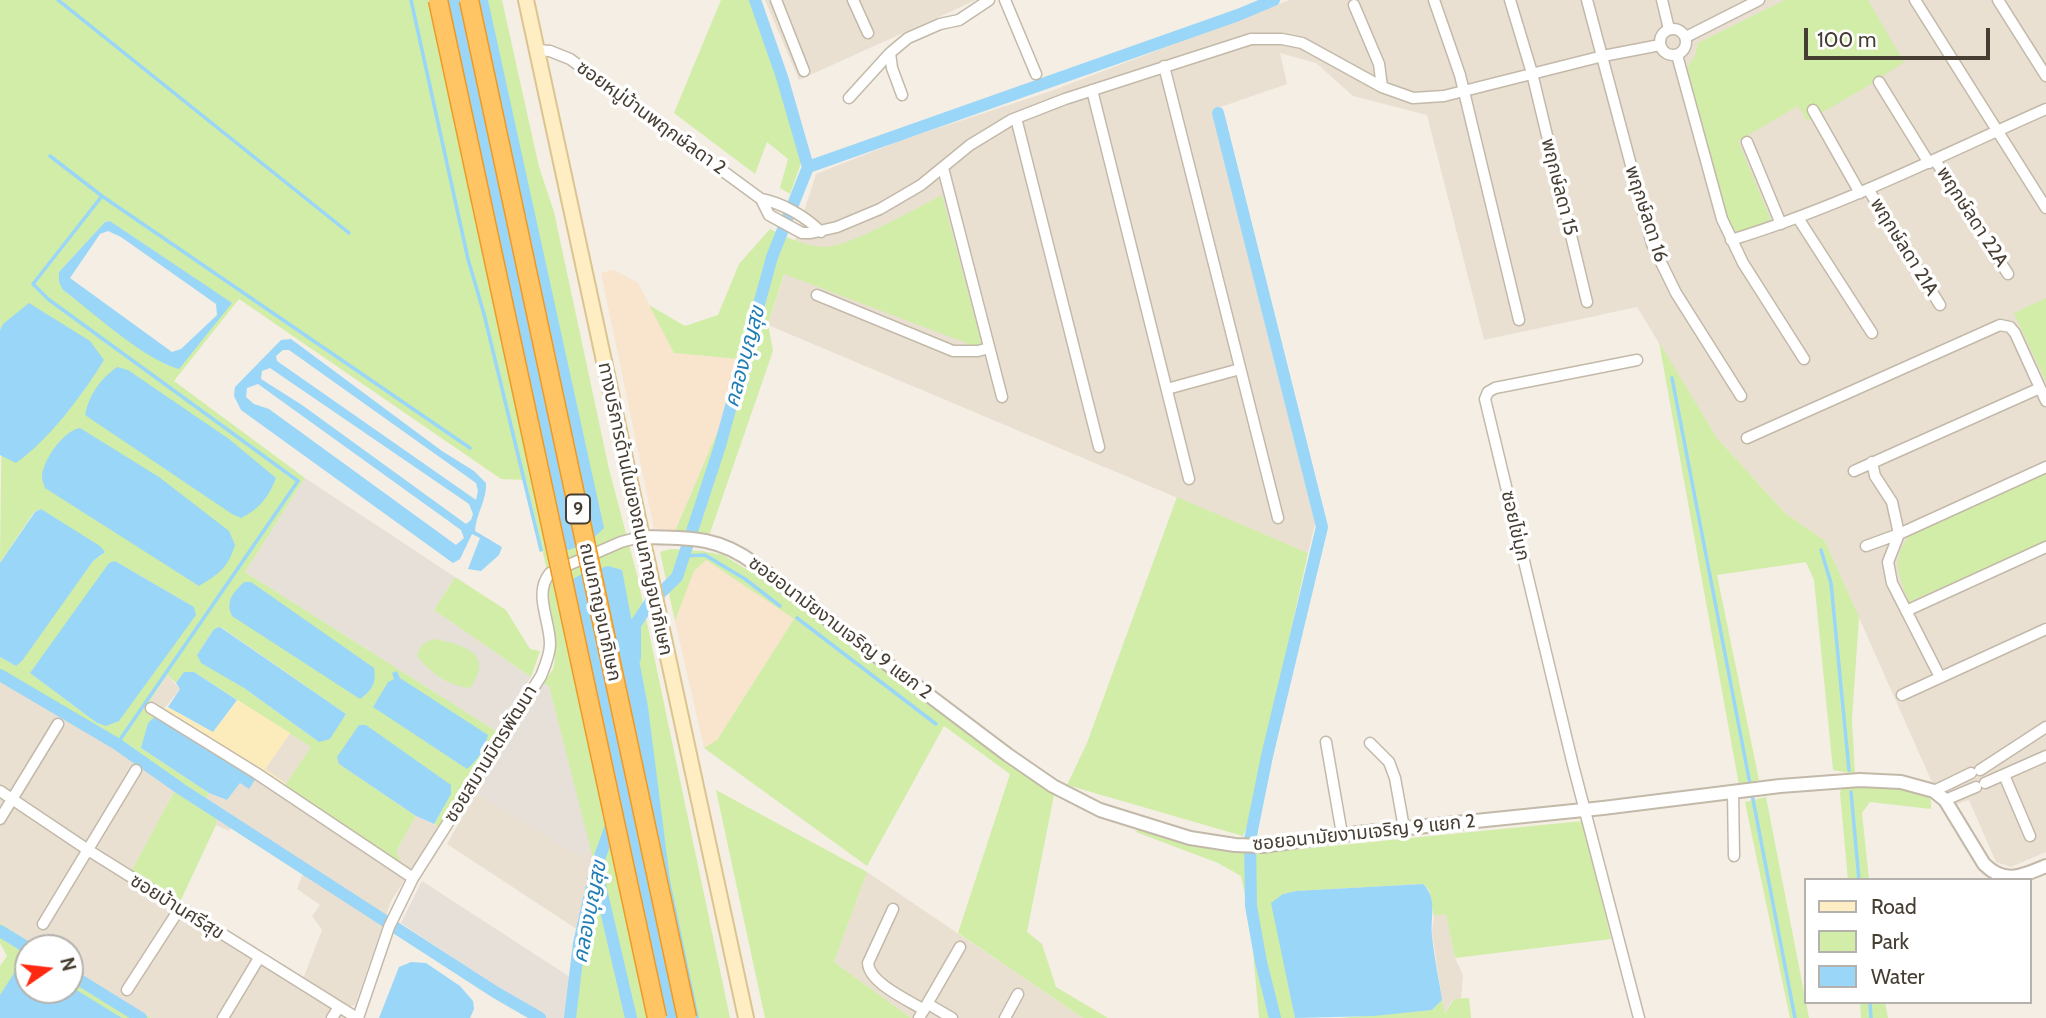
<!DOCTYPE html>
<html>
<head>
<meta charset="utf-8">
<style>
	body { margin:0 }
	#map { position:relative; width:2046px; height:1018px; overflow:hidden; background:#f4eee4; font-family:Cabin,sans-serif }
	canvas { display:block }
	.legend { position:absolute; left:1804px; top:878px; width:228px; height:126px; box-sizing:border-box; background:#fff; border:2px solid #b5b2ad; margin:0; padding:9px 12px; list-style:none; font-size:21px; color:#473e33 }
	.legend li { display:flex; align-items:center; gap:14px; height:35px }
	.legend b { width:35px; border:2px solid #b5b2ad }
	.north { position:absolute; left:14px; top:934px; width:70px; height:70px; box-sizing:border-box; background:#fff; border:2px solid #b5b2ad; border-radius:50%; rotate:76deg; font-size:19px; font-weight:700; line-height:28px; text-align:center; color:#473e33 }
	.north::after { content:''; display:block; margin:auto; width:24px; height:32px; background:#ff2810; clip-path:polygon(50% 0,100% 100%,50% 72%,0 100%) }
	.scale { position:absolute; left:1804px; top:28px; width:186px; height:32px; box-sizing:border-box; border:4px solid #473e33; border-top:0; padding-left:9px; font-size:21px; line-height:24px; white-space:nowrap; color:#473e33; -webkit-text-stroke:5px #fff; paint-order:stroke }
</style>
</head>
<body>
<div id="map">
<canvas width="2046" height="1018"></canvas>
<ul class="legend">
<li><b style="height:9px;background:#ffeec3"></b>Road</li>
<li><b style="height:19px;background:#d1eda8"></b>Park</li>
<li><b style="height:19px;background:#9ad6f8"></b>Water</li>
</ul>
<div class="north">N</div>
<div class="scale">100 m</div>
</div>
<script>
const context = document.querySelector('canvas').getContext('2d');
context.lineJoin = 'round';
function paint(path, color) { context.fillStyle = color; context.fill(path, 'evenodd'); }
function strokePath(path, color, width, dash) { context.strokeStyle = color; context.lineWidth = width; context.lineCap = dash ? 'butt' : 'round'; context.setLineDash(dash || []); context.stroke(path); }
function drawText(font, color, halo, rows, align = 'center') {
  context.font = font + ' Cabin,"Noto Sans Thai",sans-serif'; context.lineWidth = 7; context.setLineDash([]); context.textBaseline = 'middle'; context.strokeStyle = halo; context.fillStyle = color; for (const [text, x, y, turn = 0] of rows) {
    context.save(); context.translate(x, y); context.rotate((+turn || 0) * Math.PI / 180); context.textAlign = isNaN(turn) ? turn : align; if (halo) context.strokeText(text, 0, 0); context.fillText(text, 0, 0); context.restore();
  }
}
paint(new Path2D(`
	M765,0H976L799,80Z
	M1290,0H2046V852L2011,867L1996,862L1969,800L1956,804L1931,780L1825,541L1785,513L1717,438L1637,307L1484,340L1427,115L1353,96L1316,63L1280,53L1287,84L1212,110L1315,524L1308,553L768,325L816,174L902,140L1051,91Z
	M0,673L176,788L132,871L303,979L322,930L312,916L320,905L297,889L305,868L233,824L229,831L216,825L218,814L203,806L209,793L227,800L240,783L256,778L403,866L396,852L416,816L439,827L391,901L355,1005L349,1007L345,1018H151L70,967V948H39L0,923Z
	M167,675L180,689L163,710L149,702Z
	M290,733L312,747L286,784L265,769Z
	M476,793L581,857L591,848L594,862L578,930L447,844Z
	M867,872L1083,1018H911L834,962Z
	M1446,913L1455,958L1463,975L1461,999H1453L1444,1014L1432,931L1434,916Z`), '#e9e0d2');
paint(new Path2D(`
	M614,270L638,283L674,353L738,359L720,426L675,531L654,528L601,273Z
	M706,560L794,619L717,740L704,748L675,621L694,571Z`), '#f9e4cd');
paint(new Path2D(`
	M305,478L455,577L434,610L531,677L496,731L245,572Z
	M543,683L549,686L591,848L581,857L476,793Z
	M422,881L570,977L564,1018H543L538,1015L401,923Z`), '#e6e0d9');
paint(new Path2D(`
	M0,0H502L539,167L554,212L609,469L637,575L730,1018H564L575,940L594,862L549,686L543,683C546,679 551,673 553,669C562,643 536,608 550,583L526,480L501,479L239,299L174,381L305,478L245,572L496,731L439,827L434,824L450,794L339,764L416,816L396,852L404,867L284,787L311,747L194,672H184L176,683L167,675L149,702L163,710L141,748L209,793L203,806L218,814L216,825L180,902L131,872L176,788L0,673V657L16,666L93,561L102,555L41,509L34,512L0,563L3,324L0,330ZM110,221L231,303L167,365L63,290L59,272L105,222ZM115,561L194,607L106,726L97,723L30,673ZM221,627L346,714V715L319,742L244,688L201,662L197,655L214,629ZM397,671L400,678L467,769L373,706L394,679Z
	M721,0H750L782,92L801,163L790,194L780,188L788,159L767,142L755,174L674,113Z
	M1785,0H1868L1904,62L1863,89L1807,121L1798,106L1738,141L1772,223L1739,233L1730,227L1687,67L1695,56L1698,43Z
	M942,195L981,342L977,347L784,274L768,324L773,351L710,533L675,531L720,426L738,359L674,353L649,305L685,326L718,315L739,264L770,229C786,237 803,245 821,247C848,249 915,208 942,195Z
	M2046,298V382L2014,313Z
	M1659,342L1717,438L1785,513L1825,541L1859,617L1852,719L1855,774L1833,770L1814,580L1806,562L1717,575L1759,780L1739,785Z
	M2046,472V541L1909,602C1898,572 1890,562 1911,533Z
	M1177,497L1308,553L1249,822L1243,836L1067,785L1087,743Z
	M671,549L702,551L723,555L772,585L948,719L1054,795L1027,932L1042,944L1056,987L1108,1018H1083L958,933L1010,774L944,726L867,866L704,748L717,740L794,619L706,560L694,571L675,621L660,552Z
	M455,577L506,610L530,649L540,651L531,677L434,610Z
	M435,639C465,645 495,654 470,688C448,686 431,673 417,656C420,645 424,642 435,639Z
	M1842,786L1909,789L1931,799V809L1870,802L1862,813L1869,880H1848L1840,793Z
	M716,790L867,872L834,962L911,1018H765Z
	M1766,797L1809,1018H1790L1745,802Z
	M1582,821L1586,828L1611,939L1455,958L1446,914L1434,916L1429,890L1423,884L1296,891L1283,894L1295,1018H1259L1250,918L1241,876L1218,863L1136,832L1138,827L1232,851L1261,853Z
	M0,923L39,948H28V990H70V967L151,1018H0V966L7,956L0,943Z
	M1469,998L1471,1018H1340L1432,1010L1442,1000L1445,1013L1454,999Z
	M1860,1002H1885L1888,1018H1861Z`), '#d1eda8');
paint(new Path2D(`
	M237,700L290,733L265,769L286,784L284,787L157,715L168,707L213,732Z`), '#fdecbb');
paint(new Path2D(`
	M432,0H488L604,528C589,544 574,549 554,554Z
	M110,221L232,303L179,369C143,359 94,313 63,290L59,282V272L105,222ZM108,231L121,237L216,304L217,315L181,349L172,352L70,278L100,234Z
	M29,303L90,341L104,360C84,393 48,441 16,463L0,455V330L3,324Z
	M291,339L442,451L474,471L486,483C487,500 476,513 475,531L502,547L499,555L481,571L468,569L480,538L472,534L460,559L453,563L241,410L234,396L235,387L281,340ZM283,350H289L476,483L478,491L476,500L277,361L276,356ZM270,368L469,504L473,514L471,520L466,524L302,405L261,379L262,371ZM258,384L461,530L464,538L456,545L269,409L254,404L246,397L247,388Z
	M117,367L128,370L229,439L276,478C269,497 259,509 241,518L232,514L85,415C89,395 100,379 117,367Z
	M80,428L159,477L229,531L235,545C228,568 219,574 199,586L45,488C44,484 42,481 42,477C42,461 64,430 80,428Z
	M41,509L100,546L105,552L93,561L22,661L16,666L0,657V563L35,512Z
	M115,561L194,607L196,615L119,721L106,726L97,723L30,673L109,563Z
	M608,566L622,570L648,707L670,880L699,1018H648L557,587L584,573Z
	M244,582H251L374,668C377,683 371,691 360,699L232,616C225,601 233,593 244,582Z
	M220,627L346,714L330,739L319,742L244,688L201,663L197,655L214,629Z
	M397,671L400,678L488,735C485,748 478,760 467,769L373,707L388,682L394,679L392,673Z
	M184,672H194L237,700L213,732L168,707L180,689L176,683Z
	M157,715L256,778L249,789L240,783L227,800L209,793L141,748L148,723Z
	M359,725H366L451,785V794L434,824L416,816L339,764L337,757Z
	M1423,884C1438,899 1430,917 1432,935C1434,957 1439,979 1442,1000L1432,1010L1374,1016L1295,1018L1271,903L1283,894L1296,891Z
	M24,962H28V990H70V986L122,1018H0V995L16,970Z
	M411,962L426,963L460,986L473,1001L474,1009L470,1018H379L399,967Z`), '#9ad6f8');
strokePath(new Path2D(`
	M58,0L349,233
	M411,0L468,259L484,314L541,550
	M50,156L102,196L470,448
	M102,196L33,284L48,299L298,481L117,744
	M1672,378L1795,1018
	M1821,550L1831,583L1849,770
	M685,556L705,555L745,579L780,606
	M797,618L936,724
	M1851,792L1859,880
	M1870,1002L1871,1018`), '#9ad6f8', 3.5);
strokePath(new Path2D(`
	M755,0L782,77L808,167
	M1218,113L1322,527L1267,756L1250,840L1251,906L1261,962L1275,1018
	M635,658V625L649,604L677,577L720,446L772,257L808,167L1238,15L1274,0
	M0,675L117,744L181,789L495,992L540,1018
	M597,872L631,1018
	M0,931L28,948
	M70,974L141,1018
	M570,1018L579,943L596,868L614,817`), '#9ad6f8', 12);
const minor = new Path2D(`
	M776,0L804,71
	M853,0L868,33
	M1005,0L1036,74
	M1434,0L1460,75L1519,320
	M1510,0L1532,73L1587,302
	M1587,0L1652,244L1676,293L1741,396
	M1662,0L1669,29
	M1915,0L2046,208
	M1998,0L2046,76
	M1354,5L1379,64L1382,87
	M1660 42a13 13 0 1 1 26 0a13 13 0 1 1-26 0Z
	M1686,37L1759,0
	M537,50L550,51L570,59L761,199L769,215L802,233H811L837,227L880,209L921,185L970,145L1011,120L1065,99L1251,39H1282L1302,43L1382,87L1413,98L1444,96L1603,56L1660,45
	M1677,55L1722,219L1743,263L1804,359
	M1164,66L1278,518
	M1879,82L1929,163
	M1092,90L1189,479
	M902,95L892,68L890,53L908,38L940,24L959,20L989,0
	M849,98L889,54
	M1813,110L1860,193
	M1016,118L1099,447
	M1747,142L1781,224
	M1935,160L2008,274
	M943,168L1002,397
	M1868,189L1940,305
	M761,199C782,203 805,216 821,232
	M1798,218L1872,333
	M1731,240C1840,207 1942,155 2046,109
	M817,295L953,351H978L989,348
	M1637,360L1495,388L1488,392L1485,399L1573,765L1639,1018
	M1167,389L1240,369
	M1747,438L2000,325L2010,327L2015,333L2046,401
	M1872,462L1875,476L1892,502L1899,534L1888,562L1892,583L1940,677
	M1854,471L2040,388
	M1866,546L1899,534L2046,467
	M1906,611L2046,547
	M1902,695L2046,629
	M151,708L256,773L413,878
	M1326,742L1342,834
	M1370,743L1389,762L1395,778L1404,828
	M1980,770L2046,727
	M2004,775L2030,836
	M1985,783L2046,756
	M0,791L88,850L357,1018
	M1934,791L1971,773
	M1733,792L1734,856
	M1945,800L1976,787
	M0,819L58,724
	M893,909L868,963C869,983 908,1000 924,1010
	M43,924L136,770
	M127,990L180,908
	M928,1004L952,1018
	M223,1018L259,958
	M332,1018L339,1007
	M358,1018L389,927L413,878L541,676C545,666 550,655 550,644C550,620 533,593 550,573L621,542L640,537
	M919,1018L960,947
	M1005,1018L1018,994`);
const tertiary = new Path2D(`
	M640,537C686,538 717,535 755,564L1008,755L1053,786L1100,810L1190,838L1235,845L1262,846L1358,833L1603,808L1780,786L1860,780L1901,782L1934,791L1945,800L1984,864C2005,885 2022,876 2046,866`);
const secondary = new Path2D(`
	M526,0L746,1018`);
strokePath(minor, '#c3b9a9', 13);
strokePath(tertiary, '#c3b9a9', 16);
strokePath(secondary, '#dcc491', 18);
strokePath(minor, '#fff', 10);
strokePath(tertiary, '#fff', 12);
strokePath(secondary, '#ffeec3', 14);
const motorwayBridge = new Path2D(`
	M438,0L657,1018
	M469,0L687,1018`);
strokePath(motorwayBridge, '#ee9a25', 21, []);
strokePath(motorwayBridge, '#ffc464', 18);
for (const [x, y, w] of [
	[578,509,24]
]) { const box = new Path2D(); box.roundRect(x - w / 2, y - 14.5, w, 29, 5); context.fillStyle = '#fff'; context.fill(box); strokePath(box, '#473e33', 2); }
drawText('bold 18px', '#473e33', null, [
	["9",578,509]
]);
drawText('19px', '#473e33', '#fff', [
	["ซอยหมู่บ้านพฤกษ์ลดา 2",651,118,36],
	["พฤกษ์ลดา 15",1559,187,76],
	["พฤกษ์ลดา 16",1646,214,72],
	["พฤกษ์ลดา 22A",1972,217,57],
	["พฤกษ์ลดา 21A",1904,247,58],
	["ทางบริการด้านในของถนนกาญจนาภิเษก",635,509,78],
	["ซอยไข่มุก",1515,526,77],
	["ถนนกาญจนาภิเษก",600,612,78],
	["ซอยอนามัยงามเจริญ 9 แยก 2",840,628,37],
	["ซอยสมานมิตรพัฒนา",491,754,-58],
	["ซอยอนามัยงามเจริญ 9 แยก 2",1364,833,-6],
	["ซอยบ้านศรีสุข",177,907,32]
]);
drawText('italic 21px', '#207db5', '#fff', [
	["คลองบุญสุข",745,357,-75],
	["คลองบุญสุข",590,912,-79]
]);
</script>
</body>
</html>
